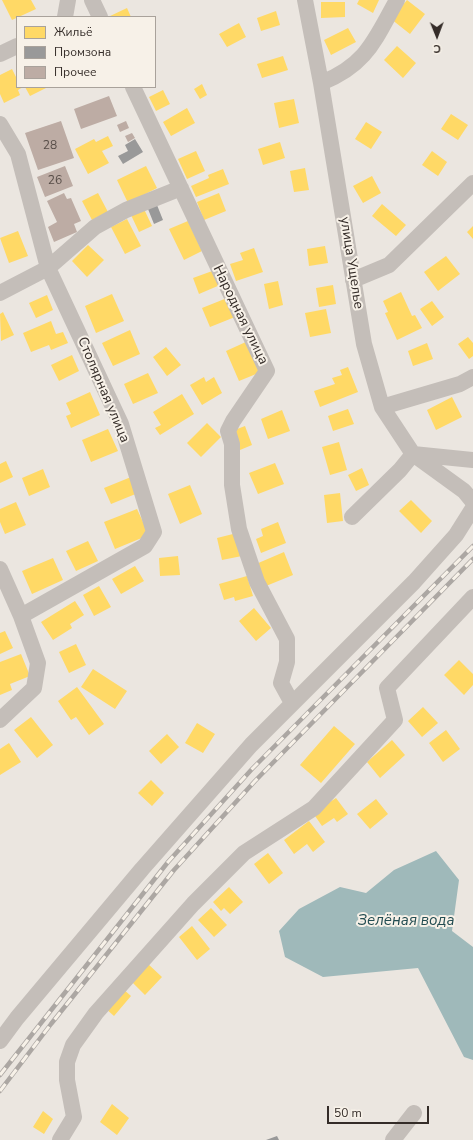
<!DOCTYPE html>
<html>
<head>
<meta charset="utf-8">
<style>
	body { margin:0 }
	#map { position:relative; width:473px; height:1140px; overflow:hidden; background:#ebe6e0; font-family:"Nunito Sans",sans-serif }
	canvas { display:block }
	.legend { position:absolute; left:16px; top:16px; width:140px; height:72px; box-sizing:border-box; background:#f7f1e8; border:1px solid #a9a29b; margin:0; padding:5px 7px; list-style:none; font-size:12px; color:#342c28 }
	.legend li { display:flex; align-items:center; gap:8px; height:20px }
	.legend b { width:20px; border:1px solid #a9a29b }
	.north { position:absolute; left:417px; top:16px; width:40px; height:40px; -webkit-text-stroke:3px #f7f1e8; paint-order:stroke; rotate:179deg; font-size:11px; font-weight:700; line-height:16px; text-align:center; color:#342c28 }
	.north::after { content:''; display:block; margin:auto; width:14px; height:18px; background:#342c28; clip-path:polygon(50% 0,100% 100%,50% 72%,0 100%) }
	.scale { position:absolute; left:327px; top:1106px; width:102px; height:18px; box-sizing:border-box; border:2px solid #342c28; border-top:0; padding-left:5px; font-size:12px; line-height:14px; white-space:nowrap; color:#342c28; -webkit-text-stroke:3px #f7f1e8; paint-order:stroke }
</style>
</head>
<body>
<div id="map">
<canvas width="473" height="1140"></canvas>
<ul class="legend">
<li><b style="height:11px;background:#ffd966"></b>Жильё</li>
<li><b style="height:11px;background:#999"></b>Промзона</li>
<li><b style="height:11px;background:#bdaca4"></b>Прочее</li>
</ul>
<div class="north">С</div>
<div class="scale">50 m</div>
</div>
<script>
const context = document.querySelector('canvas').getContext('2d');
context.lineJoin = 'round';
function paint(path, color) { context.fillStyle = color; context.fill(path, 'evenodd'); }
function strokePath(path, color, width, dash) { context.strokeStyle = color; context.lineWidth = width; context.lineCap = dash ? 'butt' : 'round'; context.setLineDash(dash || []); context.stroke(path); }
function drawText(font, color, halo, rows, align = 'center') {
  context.font = font + ' "Nunito Sans",sans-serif'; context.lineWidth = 4; context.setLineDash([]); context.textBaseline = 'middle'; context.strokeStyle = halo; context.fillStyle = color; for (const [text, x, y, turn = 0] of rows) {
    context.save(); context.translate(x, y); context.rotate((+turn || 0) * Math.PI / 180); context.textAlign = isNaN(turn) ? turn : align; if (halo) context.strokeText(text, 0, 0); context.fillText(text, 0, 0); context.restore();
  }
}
paint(new Path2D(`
	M436,851L459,880L452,931L473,947V1060L464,1057L418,968L323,977L285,957L279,931L299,909L340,887L366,893L394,870Z`), '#9fb9ba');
paint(new Path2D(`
	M2,0H31L36,9L12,20Z
	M359,0H379L373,13L357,4Z
	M407,0L425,14L410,34L391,19Z
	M321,2H345V17L321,18Z
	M127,8L131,17H108Z
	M276,11L280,25L261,31L257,18Z
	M239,23L246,37L227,47L219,34Z
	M348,28L356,42L331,55L324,40Z
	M397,46L416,63L403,78L384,60Z
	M283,56L288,70L262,78L257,64Z
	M12,69L17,79V87H23L18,90L20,95L4,103L0,94V75Z
	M202,84L207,95L200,99L194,89Z
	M25,87H48L30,96Z
	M163,90L170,104L156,111L149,97Z
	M294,99L299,123L279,128L274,103Z
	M187,108L195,123L171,136L163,122Z
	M451,114L468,125L458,140L441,129Z
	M366,122L382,132L371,149L355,139Z
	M108,136L113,146L102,151L109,163L88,174L75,149L94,139L96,142Z
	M280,142L285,158L263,165L258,149Z
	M196,151L205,171L187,179L178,159Z
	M432,151L447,162L438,176L422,165Z
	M146,166L157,188L128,203L117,180Z
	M305,168L309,190L294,192L290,171Z
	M223,169L229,184L196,197L191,186L209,178L208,175Z
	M372,176L381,193L363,203L353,186Z
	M98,193L108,212L92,220L82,201Z
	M219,193L226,211L204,220L197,202Z
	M382,204L406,225L396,236L372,216Z
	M144,209L152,226L139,232L131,215Z
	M127,219L141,246L125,254L111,227Z
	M188,221L202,251L184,260L169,229Z
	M473,226V239L467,232Z
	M18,231L28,256L9,263L0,238Z
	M88,245L104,260L87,277L72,261Z
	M325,246L328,263L309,266L307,249Z
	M254,248L263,272L236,281L230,264L243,260L240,253Z
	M446,256L460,274L438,291L424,272Z
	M215,270L220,285L199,294L193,278Z
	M278,281L283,305L269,309L264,284Z
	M333,285L336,304L319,307L316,288Z
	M401,292L412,316L415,315L422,328L397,340L385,313L388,312L383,301Z
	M112,294L124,321L96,333L85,306Z
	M47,295L53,310L36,318L29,303Z
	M227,298L235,317L210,327L202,308Z
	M432,301L444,317L432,326L420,309Z
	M326,309L331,333L310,337L305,313Z
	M3,312L14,335L1,341L0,314Z
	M51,321L56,334L63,332L68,343L51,350L49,345L31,352L23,333Z
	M130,330L140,354L113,366L102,343Z
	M468,337L473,343V356L469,359L458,344Z
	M248,341L261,372L239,381L226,351Z
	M427,343L433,359L413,366L408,351Z
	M166,347L181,365L167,376L153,357Z
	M72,355L79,371L59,381L51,365Z
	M348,367L358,392L320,407L314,391L335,384L332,378L342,375L340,370Z
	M148,373L158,393L133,404L124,384Z
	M204,377L206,382L214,377L222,393L202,405L190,385Z
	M90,392L100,415L71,428L66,416L71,414L66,403Z
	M182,394L194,414L160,435L155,428L161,425L153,412Z
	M452,397L462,417L436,430L427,410Z
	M348,409L354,424L333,431L328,416Z
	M282,410L290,431L268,439L261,419Z
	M207,423L221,437L201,457L187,443Z
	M245,426L252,445L240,450L232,431Z
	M108,429L118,451L91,462L82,440Z
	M339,442L347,470L330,475L322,447Z
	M6,461L13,477L0,483V464Z
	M275,463L284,484L258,494L249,473Z
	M362,468L369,485L356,491L348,475Z
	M43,469L50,487L29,496L22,478Z
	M131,477L138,493L111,504L104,488Z
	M190,485L202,514L180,524L168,494Z
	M340,493L343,521L327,523L324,495Z
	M411,500L432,521L421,533L399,511Z
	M16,502L26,525L5,534L0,522V509Z
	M137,509L149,535L115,549L104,522Z
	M278,522L286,543L261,553L256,539L263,536L261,529Z
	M237,533L242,556L222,560L217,538Z
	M88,541L98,561L76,571L66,551Z
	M284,552L293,575L266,586L256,564Z
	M178,556L180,575L160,576L159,558Z
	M53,558L63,580L32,594L22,571Z
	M135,566L144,581L121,594L112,579Z
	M247,576L253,596L235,601L234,597L224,600L219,584Z
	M99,586L111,607L94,616L83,595Z
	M75,601L84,615L70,624L72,628L53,640L41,622Z
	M254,608L271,628L256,641L239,621Z
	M5,631L13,648L0,654V633Z
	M76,644L86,665L69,673L59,652Z
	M21,654L30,676L10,684L12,690L0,695V662Z
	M459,660L473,674V685L464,695L444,675Z
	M93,669L127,691L115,709L81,687Z
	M77,687L104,724L89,735L76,717L71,720L58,701Z
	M423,707L438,723L422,737L408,721Z
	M31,717L53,745L37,758L14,730Z
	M197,723L215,734L203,753L185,743Z
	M334,726L355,744L321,783L300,765Z
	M446,730L460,749L443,762L429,743Z
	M167,734L179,747L161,764L149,751Z
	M392,740L405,755L380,778L367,762Z
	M9,743L21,762L0,775V749Z
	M151,780L164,793L152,806L138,793Z
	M336,798L348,814L337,822L334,818L322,826L313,813Z
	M376,799L388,814L370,829L357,814Z
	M309,821L325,842L313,852L307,844L294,854L284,840Z
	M268,853L283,873L269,884L254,864Z
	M229,887L243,902L230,914L224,908L221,911L213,902Z
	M211,908L227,925L214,937L198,920Z
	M192,926L210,949L197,960L179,937Z
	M147,963L162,977L145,995L131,981Z
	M122,988L131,996L114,1016L105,1008Z
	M112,1104L129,1118L117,1135L100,1122Z
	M43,1111L53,1119L44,1134L33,1127Z`), '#ffd966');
paint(new Path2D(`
	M135,139L143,152L123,164L118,156L128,151L125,145Z
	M157,205L163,220L154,224L148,209Z
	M277,1136L279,1140H266Z`), '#999');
paint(new Path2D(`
	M109,96L117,116L81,129L74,109Z
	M61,121L74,158L38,170L25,133Z
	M126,121L129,128L120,132L117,125Z
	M132,133L135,138L128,142L125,136Z
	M65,166L73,186L45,197L37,177Z
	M64,193L67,199L71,198L81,221L74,224L77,232L54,242L48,227L57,222L47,201Z`), '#bdaca4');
strokePath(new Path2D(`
	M92,0L100,17
	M305,0L321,83L364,344L382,407L413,454L464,491L473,502
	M65,17L68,0
	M0,54L17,46
	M321,83C367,65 375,39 397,0
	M133,87L267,371L233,421L228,431L232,444V485L239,529L257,582L287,639V662L281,683L292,703
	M0,124L18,154L48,268L121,424L154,532L145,546L21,616
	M353,280L389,265L473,183
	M0,293L48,268L95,227L126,210L181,188
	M382,407L460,384L473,377
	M352,517L400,470L413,454L473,460
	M0,569L21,616L38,663L34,688L0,720
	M0,1041L17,1018L142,869L251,745L414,582L456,535L473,508
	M60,1140L74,1117L67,1080V1062L73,1045L96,1013L193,904L244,853L314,808L395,720L387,688L473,597
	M393,1140L414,1113`), '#c4beb9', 16);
const rail = new Path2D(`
	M0,1075L168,862L252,769L473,546
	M0,1091L51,1024L174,870L255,781L473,559`);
strokePath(rail, '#aca7a3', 4.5);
strokePath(rail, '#f7f1e8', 3, [9]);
drawText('12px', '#564c47', null, [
	["28",50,146],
	["26",55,181]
]);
drawText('14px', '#342c28', '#f7f1e8', [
	["улица Ущелье",351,263,81],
	["Народная улица",240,315,64],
	["Столярная улица",103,390,67]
]);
drawText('italic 15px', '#224c51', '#f7f1e8', [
	["Зелёная вода",406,921]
]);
</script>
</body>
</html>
